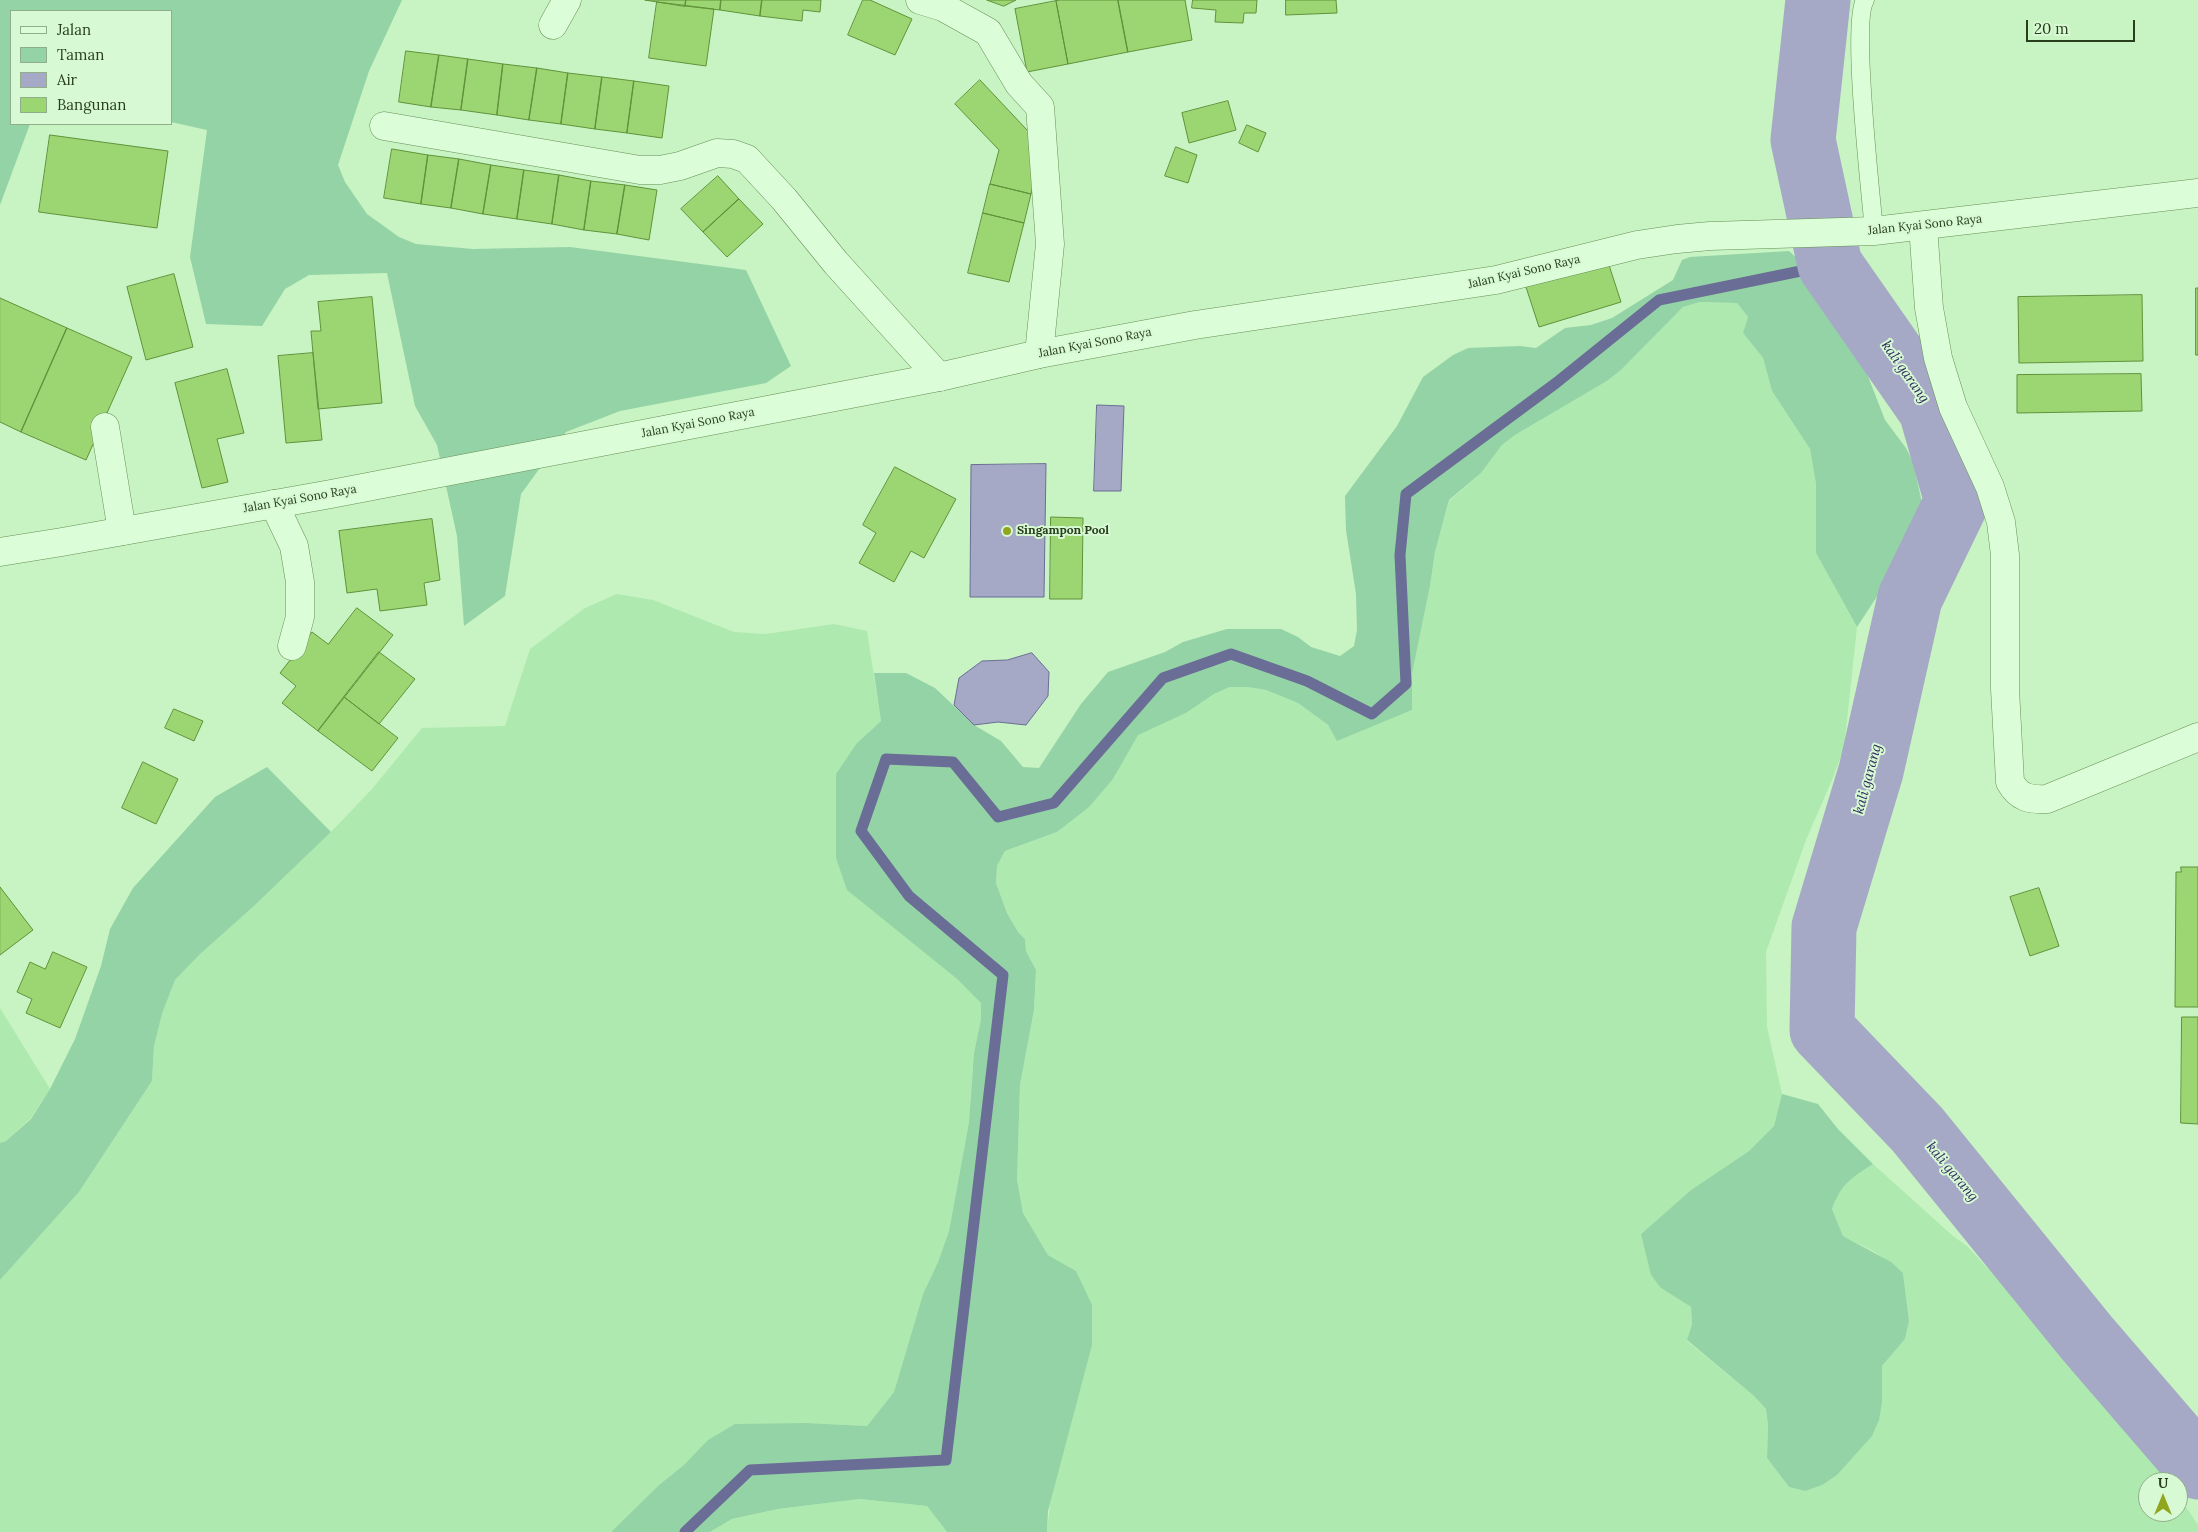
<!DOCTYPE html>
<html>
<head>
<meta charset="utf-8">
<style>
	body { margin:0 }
	#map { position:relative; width:2198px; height:1532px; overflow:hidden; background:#c8f3c2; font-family:Lora,serif }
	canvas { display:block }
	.legend { position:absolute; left:10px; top:10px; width:162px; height:115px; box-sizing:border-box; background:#d7f9d3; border:1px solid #91ae8a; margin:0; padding:6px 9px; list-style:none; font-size:15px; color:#283e1d }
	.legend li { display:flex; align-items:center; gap:10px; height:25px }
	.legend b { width:25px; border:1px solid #91ae8a }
	.north { position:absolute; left:2138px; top:1472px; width:50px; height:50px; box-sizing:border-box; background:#d7f9d3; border:1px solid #91ae8a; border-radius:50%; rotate:0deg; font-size:14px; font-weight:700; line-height:20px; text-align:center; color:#283e1d }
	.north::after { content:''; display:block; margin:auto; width:18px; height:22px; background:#90a61f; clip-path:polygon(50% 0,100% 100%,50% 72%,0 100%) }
	.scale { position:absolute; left:2026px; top:20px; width:109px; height:22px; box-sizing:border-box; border:2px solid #283e1d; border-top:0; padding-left:6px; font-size:15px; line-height:18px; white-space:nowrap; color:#283e1d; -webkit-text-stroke:4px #d7f9d3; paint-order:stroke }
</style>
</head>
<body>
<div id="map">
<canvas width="2198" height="1532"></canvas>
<ul class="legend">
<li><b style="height:6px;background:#dbfdd7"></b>Jalan</li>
<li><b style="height:14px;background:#94d3a6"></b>Taman</li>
<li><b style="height:14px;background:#a5a9c5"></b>Air</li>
<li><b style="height:14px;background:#9cd673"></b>Bangunan</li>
</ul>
<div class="north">U</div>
<div class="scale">20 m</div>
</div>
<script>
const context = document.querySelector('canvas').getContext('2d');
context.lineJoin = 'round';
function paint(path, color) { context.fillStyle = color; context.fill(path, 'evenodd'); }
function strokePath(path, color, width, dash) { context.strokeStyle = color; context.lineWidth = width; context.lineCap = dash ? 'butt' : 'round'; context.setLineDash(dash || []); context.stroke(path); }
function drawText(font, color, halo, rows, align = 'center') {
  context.font = font + ' Lora,serif'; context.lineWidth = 4; context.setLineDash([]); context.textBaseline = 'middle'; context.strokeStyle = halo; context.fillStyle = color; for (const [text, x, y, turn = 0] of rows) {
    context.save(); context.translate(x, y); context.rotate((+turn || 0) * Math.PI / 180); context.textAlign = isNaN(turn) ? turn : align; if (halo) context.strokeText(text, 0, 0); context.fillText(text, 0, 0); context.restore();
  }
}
paint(new Path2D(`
	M1700,302L1737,303L1748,317L1743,333L1763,358L1772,391L1810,449L1816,484V553L1857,627L1844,748L1832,780L1806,840L1766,952L1767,1027L1782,1094L1774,1126L1749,1151L1691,1190L1641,1234L1661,1288L1691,1307L1692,1323L1687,1341L1754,1396L1766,1409L1768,1425L1767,1458L1789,1487L1805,1491L1882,1402V1366L1905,1339L1909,1321L1903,1273L1875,1252L1843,1236L1832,1209L1838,1194L1848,1180L1873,1164L1953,1236L1967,1246L2073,1360L2081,1374L2143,1443L2169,1482H2148V1512H2178V1495L2198,1525V1532H1047L1076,1271L1048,1255L1023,1213L1017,1180L1020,1085L1034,1010L1036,970L1026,951L1025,939L1018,932L1007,913L996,883L997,866L1005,851L1057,832L1113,779L1137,735L1186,713L1214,694L1230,687H1247L1266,690L1298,703L1328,725L1338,740L1412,710V674L1430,586L1435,552L1449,501L1481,473L1502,445L1515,435L1607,381L1621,370L1683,307Z
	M617,594L653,600L734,632L766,634L834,624L867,631L881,721L857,743L956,978L981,1002V1019L974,1053L969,1122L949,1231L938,1262L923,1294L894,1392L867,1426L806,1423L685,1464L659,1485L611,1532H0V1280L79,1192L152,1081L154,1046L162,1014L175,980L199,954L254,906L331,832L372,789L422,728L505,726L530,649L585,608Z
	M0,1008L50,1089L31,1118L6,1141L0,1143Z
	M860,1499L927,1506L947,1532H710L732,1519L778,1509Z`), '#aeeaaf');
paint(new Path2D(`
	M0,0H402L369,71L338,165L345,182L367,214L399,237L416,244L473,249L570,247L746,270L791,366L766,383L620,411L566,432L521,494L505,596L464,626L457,536L437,445L415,406L387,273L309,275L285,289L262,326L206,324L190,257L207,130L171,122V11H11V124H30L0,205Z
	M1789,251L1836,294L1885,420L1906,448L1913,462L1922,503V520L1895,569L1857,627L1816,553V484L1810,449L1772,391L1763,358L1743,333L1748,317L1737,303L1700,302L1683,307L1621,370L1607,381L1515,435L1502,445L1481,473L1449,500L1435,552L1430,586L1412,674V710L1337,741L1328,725L1298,703L1266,690L1247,687H1230L1214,694L1186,713L1138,735L1113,779L1089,807L1057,832L1005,851L997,866L996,883L1007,913L1018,932L1025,939L1026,951L1036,970L1034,1010L1020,1085L1017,1180L1023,1213L1048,1255L1076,1271L1092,1305V1345L1048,1511L1047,1532H947L927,1506L860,1499L778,1509L732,1519L710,1532H611L659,1485L685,1464L708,1440L735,1424L807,1423L867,1426L894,1392L923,1294L938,1262L949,1231L969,1122L974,1053L981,1019V1003L956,978L847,890L836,858V774L857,743L881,721L874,673H906L935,688L974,725L1001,741L1023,767L1039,768L1081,704L1108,672L1165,652L1183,642L1227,629H1281L1298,637L1311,647L1340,656L1354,646L1357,630L1356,594L1346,530L1345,496L1397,426L1423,377L1453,355L1468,348L1520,346L1536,348L1565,328L1591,325L1612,318L1673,280L1682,260L1690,257Z
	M267,767L331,832L254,906L200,954L175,980L162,1014L154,1046L152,1081L79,1192L0,1280V1143L6,1141L31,1119L50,1089L75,1039L101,966L110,929L133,888L215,797Z
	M1782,1094L1818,1104L1838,1129L1873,1164C1850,1179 1842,1183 1832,1209L1843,1236L1891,1262L1903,1273L1909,1321L1905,1339L1882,1366V1402L1879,1420L1872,1436L1837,1475L1822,1485L1805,1491L1789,1487L1767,1458L1768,1425L1766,1409L1754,1396L1687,1340L1692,1324L1691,1307L1661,1288L1651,1275L1641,1234L1691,1190L1749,1151L1774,1126Z`), '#94d3a6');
const water = new Path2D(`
	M1097,405L1124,406L1121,491H1094Z
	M1046,464L1044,597H970L971,465Z
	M1032,653L1049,672L1048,696L1026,725L998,722L974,725L954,705L959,678L982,661L1007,660Z`);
paint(water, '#a5a9c5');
strokePath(water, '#6a6d95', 1);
strokePath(new Path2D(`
	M685,1532L750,1470L946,1460L1003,975L909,896L861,831L886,759L953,762L998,817L1054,803L1163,678L1231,654L1307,681L1372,714L1406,684L1400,555L1406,494L1556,383L1659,300L1830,265`), '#6a6d95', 11);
strokePath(new Path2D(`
	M1818,0L1803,140L1830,265L1931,410L1957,501L1910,598L1871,771L1824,927L1822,1030L1917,1129L2086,1337L2198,1467`), '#a5a9c5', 65);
const building = new Path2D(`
	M645,0H686L685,6Z
	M686,0H721L720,10L685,6Z
	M721,0H762L760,16L720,10Z
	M762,0H821L820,12L803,10L802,21L760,16Z
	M863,0H870L912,19L895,55L848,35Z
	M987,0H1016L1004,6Z
	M1061,0H1118L1128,52L1068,64L1056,1Z
	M1118,0H1185L1192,40L1128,52Z
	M1193,0H1257L1256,13H1244L1243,23L1215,22L1216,10L1192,8Z
	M1286,0H1336L1337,13L1286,15Z
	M1056,1L1068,64L1027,72L1015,9Z
	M657,2L714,9L706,66L649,58Z
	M406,51L439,55L431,107L399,102Z
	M439,55L468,59L461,110L431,107Z
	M468,59L503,64L497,115L461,110Z
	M503,64L537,68L529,120L497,115Z
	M537,68L568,73L561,124L529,120Z
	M568,73L602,77L595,129L561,124Z
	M602,77L634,81L627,133L595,129Z
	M980,80L1043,147L1031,194L990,184L999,150L955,104Z
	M634,81L669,86L662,138L627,133Z
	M1228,101L1236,130L1189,143L1182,113Z
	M1247,125L1266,133L1258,152L1239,143Z
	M50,135L168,151L157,228L39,212Z
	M1176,147L1197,155L1188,183L1165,176Z
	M392,149L428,155L421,204L384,198Z
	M428,155L459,159L451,208L421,204Z
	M459,159L491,165L483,214L451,208Z
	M491,165L524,170L517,219L483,214Z
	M524,170L559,175L552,224L517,219Z
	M559,175L591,181L584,230L552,224Z
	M718,176L739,199L703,232L681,209Z
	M591,181L625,185L617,234L584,230Z
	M990,184L1031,194L1024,223L983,213Z
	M625,185L657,190L649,240L617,234Z
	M739,199L763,224L727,257L703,232Z
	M983,213L1024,223L1009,282L968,273Z
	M1607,259L1621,302L1539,327L1525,284Z
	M174,274L193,347L146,360L127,287Z
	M2196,288H2198V355H2196Z
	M2142,295L2143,361L2019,363L2018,297Z
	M372,297L382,403L318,409L311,331H321L318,302Z
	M0,298L67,328L21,432L0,422Z
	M67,328L132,357L86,460L21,432Z
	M313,353L322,440L286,443L278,356Z
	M227,369L244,433L217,439L228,482L202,488L175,383Z
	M2141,374L2142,411L2017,413V375Z
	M895,467L956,499L924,558L911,551L894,582L859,563L876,533L863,525Z
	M1051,517L1083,518L1082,599H1050Z
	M432,519L440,580L424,583L427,605L380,611L377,589L347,593L339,531Z
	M357,608L393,635L318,731L282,703L296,686L280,673L312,632L328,644Z
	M379,652L415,679L379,724L344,697Z
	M344,697L398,738L372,771L318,731Z
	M174,709L203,721L194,741L165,728Z
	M143,762L178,779L156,824L122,808Z
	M2181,867H2198V1007H2175L2176,872H2181Z
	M0,887L33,930L0,955Z
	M2039,888L2059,946L2030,956L2010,897Z
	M53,952L87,967L60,1028L26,1013L32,999L17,992L30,962L45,969Z
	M2182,1017H2198V1124L2181,1123Z`);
paint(building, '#9cd673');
strokePath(building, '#609239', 1);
const service = new Path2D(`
	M1865,0C1851,23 1871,194 1874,231`);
const minor = new Path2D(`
	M920,0L943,7L988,32L1019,84L1040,107L1050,244L1039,354
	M553,25L567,0
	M384,126L640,170H660L680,166L717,153L733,154L747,159L784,199L836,263L939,377
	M1923,226L1929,308L1938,358L1953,407L1990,487L2001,522L2005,555V689L2010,782C2019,798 2030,800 2047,799L2198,737
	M105,427L122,531
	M274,504L294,546L300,582V617L292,646`);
const tertiary = new Path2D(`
	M0,552L62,542L331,494L939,377L1039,354L1195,325L1496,280L1637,245L1677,239L1710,236L1874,231L2198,193`);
strokePath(service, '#679057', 19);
strokePath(minor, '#679057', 29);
strokePath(tertiary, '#679057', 29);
strokePath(service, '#dbfdd7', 18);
strokePath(minor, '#dbfdd7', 28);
strokePath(tertiary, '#dbfdd7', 28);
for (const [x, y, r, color] of [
	[1007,531,5,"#90a61f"]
]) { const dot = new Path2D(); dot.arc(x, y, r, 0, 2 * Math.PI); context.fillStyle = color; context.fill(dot); strokePath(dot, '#d7f9d3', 2); }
drawText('12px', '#283e1d', '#d7f9d3', [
	["Jalan Kyai Sono Raya",1925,225,-6],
	["Jalan Kyai Sono Raya",1524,272,-13],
	["Jalan Kyai Sono Raya",1095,343,-11],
	["Jalan Kyai Sono Raya",698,423,-11],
	["Jalan Kyai Sono Raya",300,499,-10]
]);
drawText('bold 12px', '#283e1d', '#d7f9d3', [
	["Singampon Pool",1017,531]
], 'left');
drawText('italic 14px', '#302a5f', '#d7f9d3', [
	["kali garang",1905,372,55],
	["kali garang",1868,779,-75],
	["kali garang",1952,1172,50]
]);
</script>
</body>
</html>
